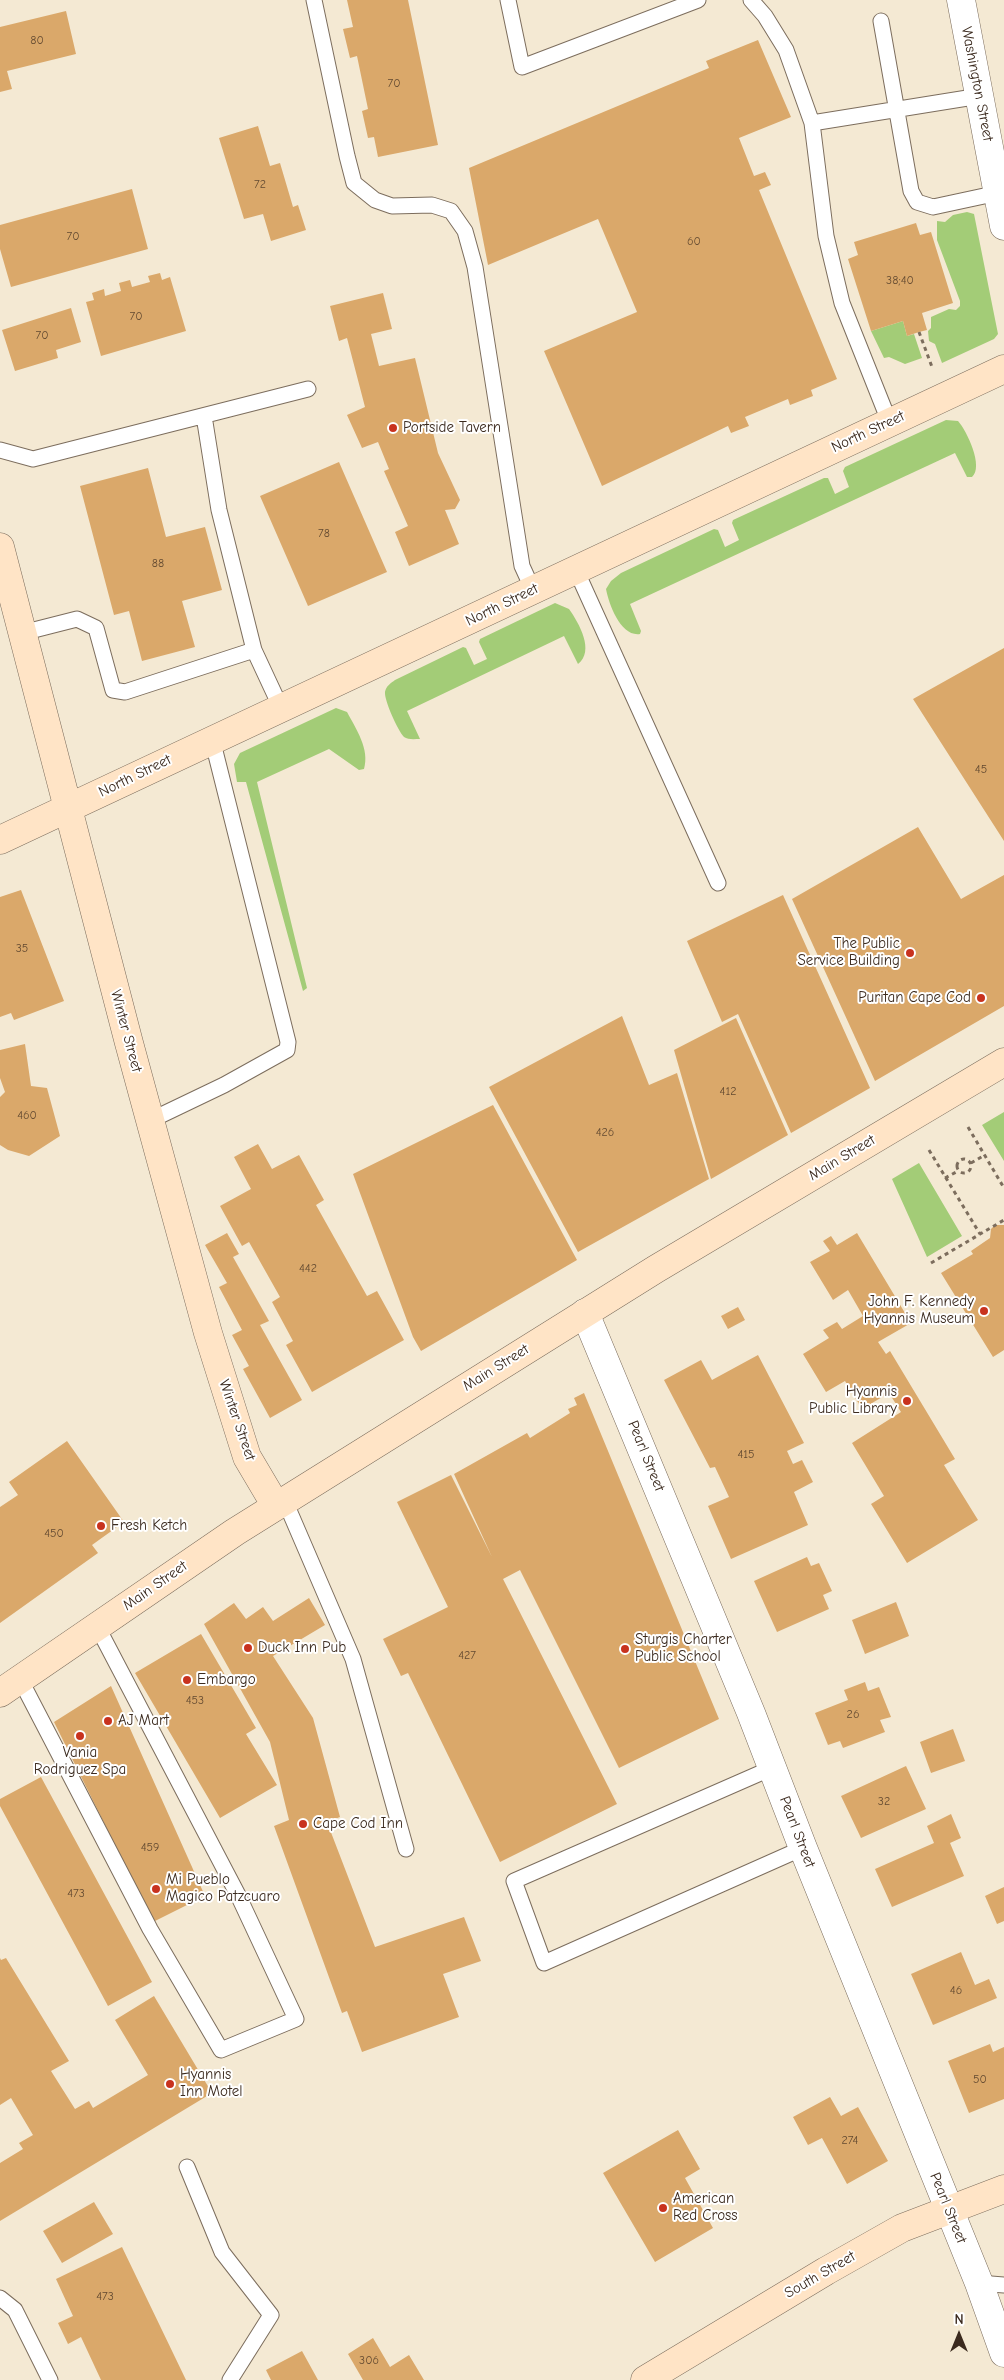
<!DOCTYPE html>
<html>
<head>
<meta charset="utf-8">
<style>
	body { margin:0 }
	#map { position:relative; width:1004px; height:2380px; overflow:hidden; background:#f4e9d3; font-family:"Comic Neue",sans-serif }
	canvas { display:block }
	.north { position:absolute; left:934px; top:2310px; width:50px; height:50px; -webkit-text-stroke:4px #fff; paint-order:stroke; rotate:0deg; font-size:14px; font-weight:700; line-height:20px; text-align:center; color:#3b2a1e }
	.north::after { content:''; display:block; margin:auto; width:18px; height:22px; background:#3b2a1e; clip-path:polygon(50% 0,100% 100%,50% 72%,0 100%) }
</style>
</head>
<body>
<div id="map">
<canvas width="1004" height="2380"></canvas>
<div class="north">N</div>
</div>
<script>
const context = document.querySelector('canvas').getContext('2d');
context.lineJoin = 'round';
function paint(path, color) { context.fillStyle = color; context.fill(path, 'evenodd'); }
function strokePath(path, color, width, dash) { context.strokeStyle = color; context.lineWidth = width; context.lineCap = dash ? 'butt' : 'round'; context.setLineDash(dash || []); context.stroke(path); }
function drawText(font, color, halo, rows, align = 'center') {
  context.font = font + ' "Comic Neue",sans-serif'; context.lineWidth = 4; context.setLineDash([]); context.textBaseline = 'middle'; context.strokeStyle = halo; context.fillStyle = color; for (const [text, x, y, turn = 0] of rows) {
    context.save(); context.translate(x, y); context.rotate((+turn || 0) * Math.PI / 180); context.textAlign = isNaN(turn) ? turn : align; if (halo) context.strokeText(text, 0, 0); context.fillText(text, 0, 0); context.restore();
  }
}
paint(new Path2D(`
	M967,212L974,214L998,334L994,339L942,363L935,344L929,341L928,331L931,328V317L949,309L956,310L960,306V301L937,240V221L945,222L953,215Z
	M903,321L907,336L914,334L922,358L905,364L889,357L884,358L871,331Z
	M946,420L958,421C967,431 984,467 972,477H967L955,453L630,604L641,631L640,634C621,637 609,605 606,589L611,581L621,573L714,529L718,530L725,547L739,540L732,523L733,520L824,478H828L835,494L849,487L843,471L845,467Z
	M555,603L569,609C579,623 595,651 578,664L564,636L407,711L420,739C415,739 408,740 404,737C398,731 384,700 385,692C386,686 391,683 395,680L463,647L466,648L474,665L487,659L479,642L480,639Z
	M336,708L347,712C356,729 370,749 364,769L359,770L329,749L257,782L307,988L303,991L246,782H237L234,764L240,753Z
	M1004,1112V1161L982,1125Z
	M919,1163L962,1236L927,1257L892,1179Z`), '#a3cc77');
paint(new Path2D(`
	M347,0H408L438,145L378,157L374,137L368,138L362,111L368,109L357,56L350,58L343,29L353,27Z
	M66,11L76,54L7,71L12,89L0,92V27Z
	M758,40L791,117L739,138L754,176L765,172L771,185L759,190L837,379L811,390L813,396L790,405L788,399L745,417L749,426L731,433L728,426L602,486L544,351L637,312L598,219L488,265L469,168L709,68L706,61Z
	M258,126L270,166L280,163L293,207L298,205L306,230L271,241L263,214L244,219L219,138Z
	M132,189L148,249L11,287L0,249V225Z
	M916,223L920,235L931,232L953,303L922,313L927,330L919,332L907,336L903,321L871,331L848,259L858,255L854,242Z
	M160,273L162,280L170,277L186,331L101,356L86,302L94,300L92,293L104,289L105,296L121,291L119,283L130,280L132,287L150,282L148,276Z
	M383,293L392,329L371,334L379,366L415,358L438,453L460,500L455,509L445,510L459,544L409,566L395,532L408,526L384,471L389,469L378,442L362,448L347,415L365,407L347,338L339,341L330,306Z
	M71,308L81,342L56,350L58,358L15,371L2,330Z
	M339,462L387,572L308,606L260,496Z
	M148,468L166,537L205,527L222,590L182,601L195,647L142,661L129,611L114,615L80,486Z
	M1004,648V841L913,699Z
	M918,827L961,899L1004,875V1006L875,1081L792,899Z
	M21,890L64,1001L14,1020L11,1013L0,1017V897Z
	M783,895L870,1088L791,1133L738,1014L722,1022L687,941Z
	M622,1016L649,1085L677,1073L709,1179L578,1252L489,1087Z
	M736,1018L788,1135L711,1179L674,1050Z
	M25,1044L31,1086L47,1088L60,1136L29,1156L8,1150L0,1145V1097L5,1092L0,1078V1050Z
	M493,1105L577,1260L421,1351L413,1337L353,1174Z
	M258,1144L272,1169L299,1155L324,1200L316,1205L367,1296L377,1291L404,1340L312,1392L286,1345L293,1341L272,1302L280,1297L249,1242L242,1246L220,1206L251,1189L234,1157Z
	M995,1225H1004V1350L993,1357L941,1273L973,1254L971,1251L990,1238L991,1229Z
	M227,1233L239,1254L233,1257L269,1321L260,1325L302,1400L270,1418L243,1369L249,1366L232,1335L242,1330L219,1287L227,1283L205,1245Z
	M857,1233L911,1323L878,1342L886,1354L890,1351L955,1459L944,1465L978,1520L907,1563L871,1504L884,1496L852,1443L901,1412L889,1393L862,1409L845,1381L826,1392L803,1354L829,1338L823,1330L837,1322L842,1329L863,1316L848,1290L833,1300L810,1262L830,1251L823,1241L831,1236L837,1245Z
	M738,1307L745,1320L728,1329L721,1316Z
	M758,1355L804,1443L787,1451L793,1464L802,1460L813,1482L794,1492L808,1525L731,1559L708,1506L729,1497L715,1467L710,1468L664,1380L701,1360L712,1380Z
	M584,1393L719,1719L619,1768L520,1570L503,1579L617,1804L500,1862L408,1673L401,1676L383,1639L448,1607L397,1502L451,1475L492,1557L454,1474L527,1433L530,1438L570,1413L568,1409L577,1405L574,1398Z
	M67,1441L124,1522L92,1545L98,1553L0,1623V1507L18,1495L9,1482Z
	M807,1557L811,1566L819,1563L832,1591L823,1595L829,1609L777,1632L754,1581Z
	M309,1598L325,1625L273,1656L313,1718L340,1817L327,1822L375,1947L464,1917L481,1961L443,1974L459,2017L362,2052L347,2011L342,2013L274,1826L289,1820L270,1742L204,1624L234,1603L246,1619L263,1607L273,1621Z
	M896,1602L909,1636L865,1654L852,1620Z
	M201,1634L256,1728L246,1734L277,1785L220,1818L135,1673Z
	M865,1682L868,1691L879,1687L891,1717L880,1720L885,1732L843,1748L840,1741L828,1745L815,1713L848,1700L844,1690Z
	M111,1686L205,1896L153,1922L54,1722Z
	M953,1729L965,1761L931,1773L920,1742Z
	M906,1766L926,1809L861,1838L841,1796Z
	M41,1777L152,1982L108,2006L0,1806V1799Z
	M951,1814L961,1838L950,1843L964,1876L892,1907L875,1869L934,1843L927,1826Z
	M1004,1887V1921L997,1924L985,1896Z
	M961,1952L975,1985L989,1979L997,1998L933,2025L911,1974Z
	M0,1958L1,1960L6,1958L69,2061L51,2071L75,2109L89,2101L93,2108L148,2075L115,2020L154,1996L212,2093L0,2221V2163L23,2149L19,2143L33,2135L11,2098L0,2105Z
	M990,2044L993,2052L1004,2047V2099L969,2113L948,2061Z
	M830,2097L841,2116L858,2107L888,2161L847,2184L822,2138L808,2145L793,2117Z
	M678,2130L700,2169L685,2178L713,2228L655,2262L603,2173Z
	M94,2202L113,2234L62,2263L43,2231Z
	M122,2247L186,2380H101L81,2337L68,2344L58,2323L73,2316L56,2279Z
	M373,2338L390,2367L409,2355L424,2380H363L348,2354Z
	M302,2351L318,2380H271L266,2370Z`), '#daa86a');
const lane = new Path2D(`
	M314,0L347,156L354,183L375,200L392,206L432,205L451,211L465,231L475,267L522,566L533,590
	M508,0L522,67L698,0
	M751,0L765,16L786,50L812,123L826,236L842,303L889,421
	M881,21L911,191L917,202L933,207L998,193
	M812,123L980,96
	M204,416L219,510L254,650L281,708
	M0,450L33,459L308,389
	M576,570L718,883
	M22,633L77,619L96,628L113,690L125,692L254,650
	M151,1120L224,1085L287,1050L288,1042L212,739
	M285,1501L353,1659L406,1849
	M20,1679L150,1929L221,2050L296,2019L238,1895L97,1626
	M772,1768L514,1881L544,1963L803,1848
	M187,2167L222,2252L271,2315L230,2380
	M979,2283L1004,2285
	M0,2298L15,2310L50,2380`);
const street = new Path2D(`
	M961,0L1004,226
	M585,1313L751,1713L803,1848L979,2283L1004,2353`);
const secondary = new Path2D(`
	M0,547L129,1043L208,1333L247,1457L276,1506
	M0,840L1004,369
	M0,1693L235,1532L656,1269L1004,1062
	M645,2380L826,2271L902,2228L1004,2189`);
strokePath(lane, '#7c6d5d', 17);
strokePath(street, '#7c6d5d', 29);
strokePath(secondary, '#7c6d5d', 29);
strokePath(new Path2D(`
	M919,332L932,367
	M968,1127L1004,1188
	M929,1150L980,1234
	M957 1166a7 7 0 1 1 14 0a7 7 0 1 1-14 0Z
	M971,1163L985,1155
	M945,1178L958,1171
	M931,1263L1004,1220`), '#7c6d5d', 3, [4, 4]);
strokePath(lane, '#fff', 15);
strokePath(street, '#fff', 28);
strokePath(secondary, '#ffe4c6', 28);
for (const [x, y, r, color] of [
	[393,428,5,"#c8321e"],
	[910,953,5,"#c8321e"],
	[981,998,5,"#c8321e"],
	[984,1311,5,"#c8321e"],
	[907,1401,5,"#c8321e"],
	[101,1526,5,"#c8321e"],
	[248,1648,5,"#c8321e"],
	[625,1649,5,"#c8321e"],
	[187,1680,5,"#c8321e"],
	[108,1721,5,"#c8321e"],
	[80,1736,5,"#c8321e"],
	[303,1824,5,"#c8321e"],
	[156,1889,5,"#c8321e"],
	[170,2084,5,"#c8321e"],
	[663,2208,5,"#c8321e"]
]) { const dot = new Path2D(); dot.arc(x, y, r, 0, 2 * Math.PI); context.fillStyle = color; context.fill(dot); strokePath(dot, '#fff', 2); }
drawText('12px', '#634a31', null, [
	["80",37,41],
	["70",394,84],
	["72",260,185],
	["70",73,237],
	["60",694,242],
	["38;40",900,281],
	["70",136,317],
	["70",42,336],
	["78",324,534],
	["88",158,564],
	["45",981,770],
	["35",22,949],
	["412",728,1092],
	["460",27,1116],
	["426",605,1133],
	["442",308,1269],
	["415",746,1455],
	["450",54,1534],
	["427",467,1656],
	["453",195,1701],
	["26",853,1715],
	["32",884,1802],
	["459",150,1848],
	["473",76,1894],
	["46",956,1991],
	["50",980,2080],
	["274",850,2141],
	["473",105,2297],
	["306",369,2361]
]);
drawText('15px', '#3b2a1e', '#fff', [
	["Washington Street",977,84,79],
	["North Street",868,432,-25],
	["North Street",502,605,-26],
	["North Street",135,776,-26],
	["Winter Street",126,1031,75],
	["Main Street",842,1158,-31],
	["Main Street",496,1368,-32],
	["Winter Street",237,1420,71],
	["Pearl Street",646,1456,68],
	["Main Street",155,1586,-35],
	["Pearl Street",797,1832,69],
	["Pearl Street",948,2208,68],
	["South Street",820,2275,-30]
]);
drawText('15px', '#3b2a1e', '#fff', [
	["Portside Tavern",403,428],
	["The Public",900,944,"right"],
	["Service Building",900,961,"right"],
	["Puritan Cape Cod",971,998,"right"],
	["John F. Kennedy",974,1302,"right"],
	["Hyannis Museum",974,1319,"right"],
	["Hyannis",897,1392,"right"],
	["Public Library",897,1409,"right"],
	["Fresh Ketch",111,1526],
	["Sturgis Charter",635,1640],
	["Public School",635,1657],
	["Duck Inn Pub",258,1648],
	["Embargo",197,1680],
	["AJ Mart",118,1721],
	["Vania",80,1753,"center"],
	["Rodriguez Spa",80,1770,"center"],
	["Cape Cod Inn",313,1824],
	["Mi Pueblo",166,1880],
	["Magico Patzcuaro",166,1897],
	["Hyannis",180,2075],
	["Inn Motel",180,2092],
	["American",673,2199],
	["Red Cross",673,2216]
], 'left');
</script>
</body>
</html>
